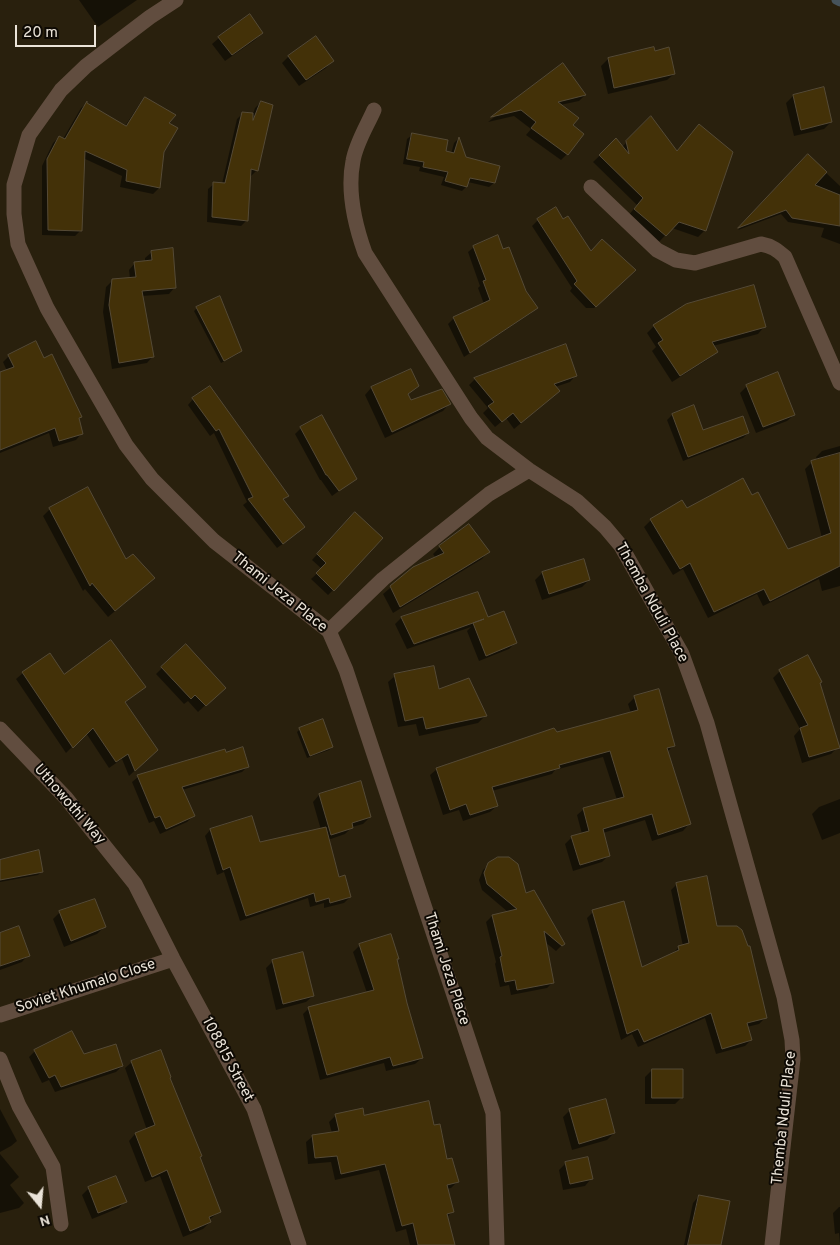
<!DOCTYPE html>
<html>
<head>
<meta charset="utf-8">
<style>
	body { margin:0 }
	#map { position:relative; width:840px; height:1245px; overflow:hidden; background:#29200d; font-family:Overpass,sans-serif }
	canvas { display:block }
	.north { position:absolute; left:15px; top:1180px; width:50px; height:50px; -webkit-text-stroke:4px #0e0a04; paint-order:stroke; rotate:163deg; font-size:14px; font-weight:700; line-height:20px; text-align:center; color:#eae3d8 }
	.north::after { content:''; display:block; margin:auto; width:18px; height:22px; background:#eae3d8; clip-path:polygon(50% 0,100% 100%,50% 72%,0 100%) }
	.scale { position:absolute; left:15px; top:25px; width:81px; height:22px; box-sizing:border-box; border:2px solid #eae3d8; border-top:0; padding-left:6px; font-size:15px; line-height:18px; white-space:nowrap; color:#eae3d8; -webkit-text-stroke:4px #0e0a04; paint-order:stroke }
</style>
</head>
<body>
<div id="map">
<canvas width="840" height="1245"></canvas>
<div class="north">N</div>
<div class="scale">20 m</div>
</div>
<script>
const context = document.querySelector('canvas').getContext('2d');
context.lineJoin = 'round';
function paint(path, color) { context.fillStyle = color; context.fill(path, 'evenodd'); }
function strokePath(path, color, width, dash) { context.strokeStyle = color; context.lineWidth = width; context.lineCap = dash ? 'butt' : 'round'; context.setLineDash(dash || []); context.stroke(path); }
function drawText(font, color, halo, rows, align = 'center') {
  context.font = font + ' Overpass,sans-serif'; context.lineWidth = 4; context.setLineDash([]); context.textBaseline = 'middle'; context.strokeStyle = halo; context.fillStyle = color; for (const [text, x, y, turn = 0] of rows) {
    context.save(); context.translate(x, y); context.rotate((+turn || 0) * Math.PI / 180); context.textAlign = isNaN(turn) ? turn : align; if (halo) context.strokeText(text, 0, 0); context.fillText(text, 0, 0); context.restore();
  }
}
paint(new Path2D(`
	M79,0H137L98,27Z
	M262,33L255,40L225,61L212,44L219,38Z
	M289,56L332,61L326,68L299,86L282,63Z
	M608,59L674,74L667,80L608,94L601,66Z
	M563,64L585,95L579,101L560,105L571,126L567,154L561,160L526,135L531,129L514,116L488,122Z
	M823,89L831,122L824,129L794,136L786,103L793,96Z
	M145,99L167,123L159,188L153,194L120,187L122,176L83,158L81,230L75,236L42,235V166L53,143L59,137L63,139L81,108L86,104L125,126L139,105Z
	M261,102L257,170L251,176L249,175L247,220L241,226L207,222L208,189L214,184H222L237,119L243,113L253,114L255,108Z
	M651,118L676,152L692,132L705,230L698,237L672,228L659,242L628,216L637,205L593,162L616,140L622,147Z
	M412,135L451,154L454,143L458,139L465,158L494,183L489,187L468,182L466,187L462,191L441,185L444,177L419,171L420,167L403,164L407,139Z
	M808,156L840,186V244L821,237L824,228L788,222L781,214L738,230Z
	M538,220L563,221L591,252L629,276L594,308H586L570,291L572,288L532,226Z
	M474,247L502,251L536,308L530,314L464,357L448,324L454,318L484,304L478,288L480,286L468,252Z
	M152,252L175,287L169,294L142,296L153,356L147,363L112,369L103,312L106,287L113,280L130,279L129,270L135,263L145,262V258Z
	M197,308L241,351L238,354L221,363L194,311Z
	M654,326L764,327L758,334L713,346L717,351L710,358L672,382L652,351L656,347L647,333Z
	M9,356L43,359L81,417L78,420L82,433L76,440L53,447L49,433L0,453V374L7,371L3,362Z
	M410,370L418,386L407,395L411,402L449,404L443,411L385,438L365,395L371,388Z
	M576,375L570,382L555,387L552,397L514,429L506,418L495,427L483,413L488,408L469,385L475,379Z
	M747,386L794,415L787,421L756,433L740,393Z
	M193,399L287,496L283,500L298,533L277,548L243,505L247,502L214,433L210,436L188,405Z
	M693,407L703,431L748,433L743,438L683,461L667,420L672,415Z
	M301,428L355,479L332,496L321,480H320L295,434Z
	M840,446V586L822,591L819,579L763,606L757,594L708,618L683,569L673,575L644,527L651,520L687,510L752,496L787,550L822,538L805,469L812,462L817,461L816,457L822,451Z
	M50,509L126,561L146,585L108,617L85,589L83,591L43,516Z
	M350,519L333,590L328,595L311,579L322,569L312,560Z
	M440,547L488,552L482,559L393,613L383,594L414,568L436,558L433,554Z
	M583,560L589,580L582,587L542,600L535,580L542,573Z
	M478,594L487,619L515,643L509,649L479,661L467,631L471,627L407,649L395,624L401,618Z
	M49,655L64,676L144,687L124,703L150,756L129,776L122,759L109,768L86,733L66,753L16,679L23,673Z
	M162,668L217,694L198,712L188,701L184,704L156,674Z
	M780,671L819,683L838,747L831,754L802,763L794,736L800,729L773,678Z
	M395,676L439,691L485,716L478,723L419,736L416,724L398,727L388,682Z
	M635,697L674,745L667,752L689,824L683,831L652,841L645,820L603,833L609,855L602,862L573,871L565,844L572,837L582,834L577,815L584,809L617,800L603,757L555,770L552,774L492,791L497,806L490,812L463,821L459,810L443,815L430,775L437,769L631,713L628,704Z
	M300,729L332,747L329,750L307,758L297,732Z
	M248,766L242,772L182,790L193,816L187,822L160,834L154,821L149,823L132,782L138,777Z
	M319,795L370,817L363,824L352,827L345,834L328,840L338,878L350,897L344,903L324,908V903L310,907L308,898L240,921L224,872L217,875L205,836L210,830L251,817L260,843L321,830L313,802Z
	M840,799V833L822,840L812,814L819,807Z
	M0,862L41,872L38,875L0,882Z
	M489,864L563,944L556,951L545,942L553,982L547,988L511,995L509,985L500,987L495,964L496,962L486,922L492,916L508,912L482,890L479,880L483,870Z
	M677,884L716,927L765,1018L759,1024L747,1027L751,1040L745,1046L716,1054L705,1018L638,1047L632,1034L621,1040L587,918L593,912L641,969L673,953L679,947L683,946L671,890Z
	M60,912L104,927L97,934L64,947L53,919Z
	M0,934L28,955L22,962L0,970Z
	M360,945L398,958L396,960L406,1003L422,1058L415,1064L386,1071L384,1063L320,1080L303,1014L309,1008L367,993L353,952Z
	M273,961L313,996L306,1002L276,1010L266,968Z
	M35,1051L122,1066L116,1072L55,1092L49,1080L42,1083L29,1057Z
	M132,1062L168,1078L219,1212L209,1220L210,1222L203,1229L183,1237L160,1176L145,1182L129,1141L135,1134L147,1130L125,1068Z
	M652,1070L682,1097L675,1104H645V1077Z
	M0,1109L17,1141L11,1146L0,1152Z
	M570,1110L614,1133L607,1140L572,1150L563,1117Z
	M336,1115L363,1116L433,1127L446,1161L457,1182L451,1188L446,1189L452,1212L447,1217L453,1245H410L406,1229L396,1232L379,1170L335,1180L331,1162L308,1164L306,1142L313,1136L332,1133L329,1122Z
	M0,1154L19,1177L10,1185L24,1203L19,1208L0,1213Z
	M566,1163L591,1179L585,1186L563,1190L559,1170Z
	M89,1188L125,1201L119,1208L92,1219L82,1195Z
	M699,1196L718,1245H684L693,1203Z
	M839,1207H840V1244L839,1233L835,1234L833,1213Z`), '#0007');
strokePath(new Path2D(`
	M836,0L840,2`), '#46535b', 9);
const building = new Path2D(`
	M250,14L263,33L232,55L218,37Z
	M316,36L334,61L306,80L288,56Z
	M654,47L655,51L669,47L675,74L614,88L608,58Z
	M563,63L586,95L558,102L579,118L573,125L584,134L568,155L531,128L536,122L521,110L491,117Z
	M824,87L832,122L801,130L793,95Z
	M145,97L176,115L169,123L178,128L164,152L160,188L126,181L127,170L85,151L82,231L48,230L47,159L59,136L65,139L87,101V103L126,126Z
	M261,101L273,105L258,171L251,169L248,221L212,217L213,182L225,183L242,112L253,113V120Z
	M651,116L677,151L699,124L733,152L706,231L679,222L666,236L634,209L643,198L599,155L616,138L629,154L626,141Z
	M412,133L448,140L446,151L454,153L459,137L466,157L500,166L495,183L470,178L467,187L445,181L448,172L423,167L424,162L407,159Z
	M808,154L827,172L815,185L840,195V226L792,218L786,210L738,228Z
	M556,207L563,219L568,216L591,251L602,239L636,270L596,307L574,284L577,281L537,219Z
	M498,235L503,249L509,247L526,291L538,308L470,353L453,317L490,300L483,281L486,280L473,246Z
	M173,248L176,288L142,291L154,357L119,363L109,305L112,279L136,277L134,262L152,260L151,251Z
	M754,285L766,327L712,342L718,352L680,376L658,343L663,340L653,325L686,304Z
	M220,296L242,351L224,361L196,307Z
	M36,341L44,358L52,354L82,417L79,418L83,434L59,441L55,428L0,450V372L14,367L8,355Z
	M566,344L577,376L554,384L560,391L521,423L513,413L502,422L488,406L494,402L474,378Z
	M411,369L419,386L408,394L411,400L442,389L451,404L392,432L371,387Z
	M778,372L795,415L763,427L746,385Z
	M210,386L289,496L283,499L305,527L283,544L248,499L253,497L219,429L216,431L192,398Z
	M694,405L703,430L743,416L749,433L688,457L672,414Z
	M322,415L357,479L339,491L327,475H326L300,427Z
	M840,453V566L770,601L764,589L714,612L690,563L680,569L650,519L682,500L687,508L743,478L752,495L758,492L788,549L831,533L811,461Z
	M88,487L126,559L133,554L155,578L115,611L92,583L90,586L49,508Z
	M355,512L383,538L334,591L316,573L326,563L317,554Z
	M469,524L490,552L400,607L390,586L413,567L444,553L439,546Z
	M584,559L590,580L549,594L542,572Z
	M478,592L488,617L504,611L517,643L486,656L473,623L484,619L414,644L401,617Z
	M111,640L146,687L125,702L158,750L135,771L128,754L116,762L93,728L73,748L22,672L50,653L64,674Z
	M186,644L226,688L206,706L195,695L191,699L161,667Z
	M808,655L822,682L820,683L840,748L809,757L800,728L808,725L779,670Z
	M434,666L439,689L469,678L487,716L426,729L423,717L405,721L394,674Z
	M659,689L675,746L667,748L691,824L658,835L652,814L603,829L610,856L580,865L571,836L589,831L583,808L624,797L610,751L559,765L560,768L492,787L498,806L470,815L466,804L450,810L436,768L554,728L557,732L638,710L634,696Z
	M323,719L333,747L310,756L299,728Z
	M243,747L249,767L182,787L195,816L166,829L160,816L155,818L137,775L225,749L226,752Z
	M361,781L371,817L352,823L353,828L331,835L319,794Z
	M252,816L260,842L326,827L339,877L345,875L351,897L330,903L329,898L316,902L314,893L246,916L230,867L223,870L210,829Z
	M39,850L43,872L0,880V860Z
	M498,857H509L518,864L526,893L534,890L565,944L562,946L544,931L554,983L517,990L515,980L505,982L500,957L502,956L492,915L517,909L487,884L484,873L488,863Z
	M707,876L717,926H737L742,930L748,946H750L767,1018L747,1023L752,1040L722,1049L711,1013L644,1042L638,1029L627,1034L592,910L624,901L642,967L679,950L678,946L689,943L676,883Z
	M95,899L106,927L71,941L59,911Z
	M19,926L30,956L0,966V933Z
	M391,934L399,959H397L407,1003L423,1058L393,1066L390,1057L327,1075L308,1007L374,990L359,944Z
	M303,952L314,996L283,1004L272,960Z
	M72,1031L84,1054L116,1044L123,1066L61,1087L55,1075L49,1078L34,1050Z
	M161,1050L171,1077L170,1078L202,1156L200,1157L221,1212L209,1217L211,1222L190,1231L167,1170L152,1177L135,1133L155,1125L131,1061Z
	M652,1069H683V1098H652Z
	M606,1099L615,1133L579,1144L569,1109Z
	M429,1101L434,1125L440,1124L447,1159L452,1158L459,1182L447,1185L454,1212L447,1214L455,1245H418L413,1223L402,1226L385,1164L341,1174L337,1156L315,1158L312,1135L339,1131L335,1114L363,1108L364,1115Z
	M588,1157L593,1179L570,1184L565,1162Z
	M116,1176L127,1202L98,1213L88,1187Z
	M699,1195L730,1201L721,1245H688Z`);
paint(building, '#433108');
strokePath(building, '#554a36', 1);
strokePath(new Path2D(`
	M176,0L150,17L125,36L86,66L61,90L29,135L14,185V214L18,244L47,308L126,445L152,479L214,541L329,631L346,670L493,1113L497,1245
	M374,110C367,126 356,143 353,161C347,191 355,225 365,253L471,418L487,438L529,470L577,501L605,527L621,546L682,654L707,723L784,997L792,1040L793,1059L772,1245
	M591,187L657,250L676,260L695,263L761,244C772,246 777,250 785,257L840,383
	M329,631L383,579L489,494L529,470
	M0,729L66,798L135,884L173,959L254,1109L299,1245
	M0,1015L173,959
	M0,1059L19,1106L53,1167L61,1224`), '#614d3f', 15);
drawText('15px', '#eae3d8', '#0e0a04', [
	["Thami Jeza Place",279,593,39],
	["Themba Nduli Place",651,603,61],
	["Uthowothi Way",69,805,49],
	["Thami Jeza Place",446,969,72],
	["Soviet Khumalo Close",86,987,-18],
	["108815 Street",227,1060,62],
	["Themba Nduli Place",785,1118,-84]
]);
</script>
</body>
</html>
